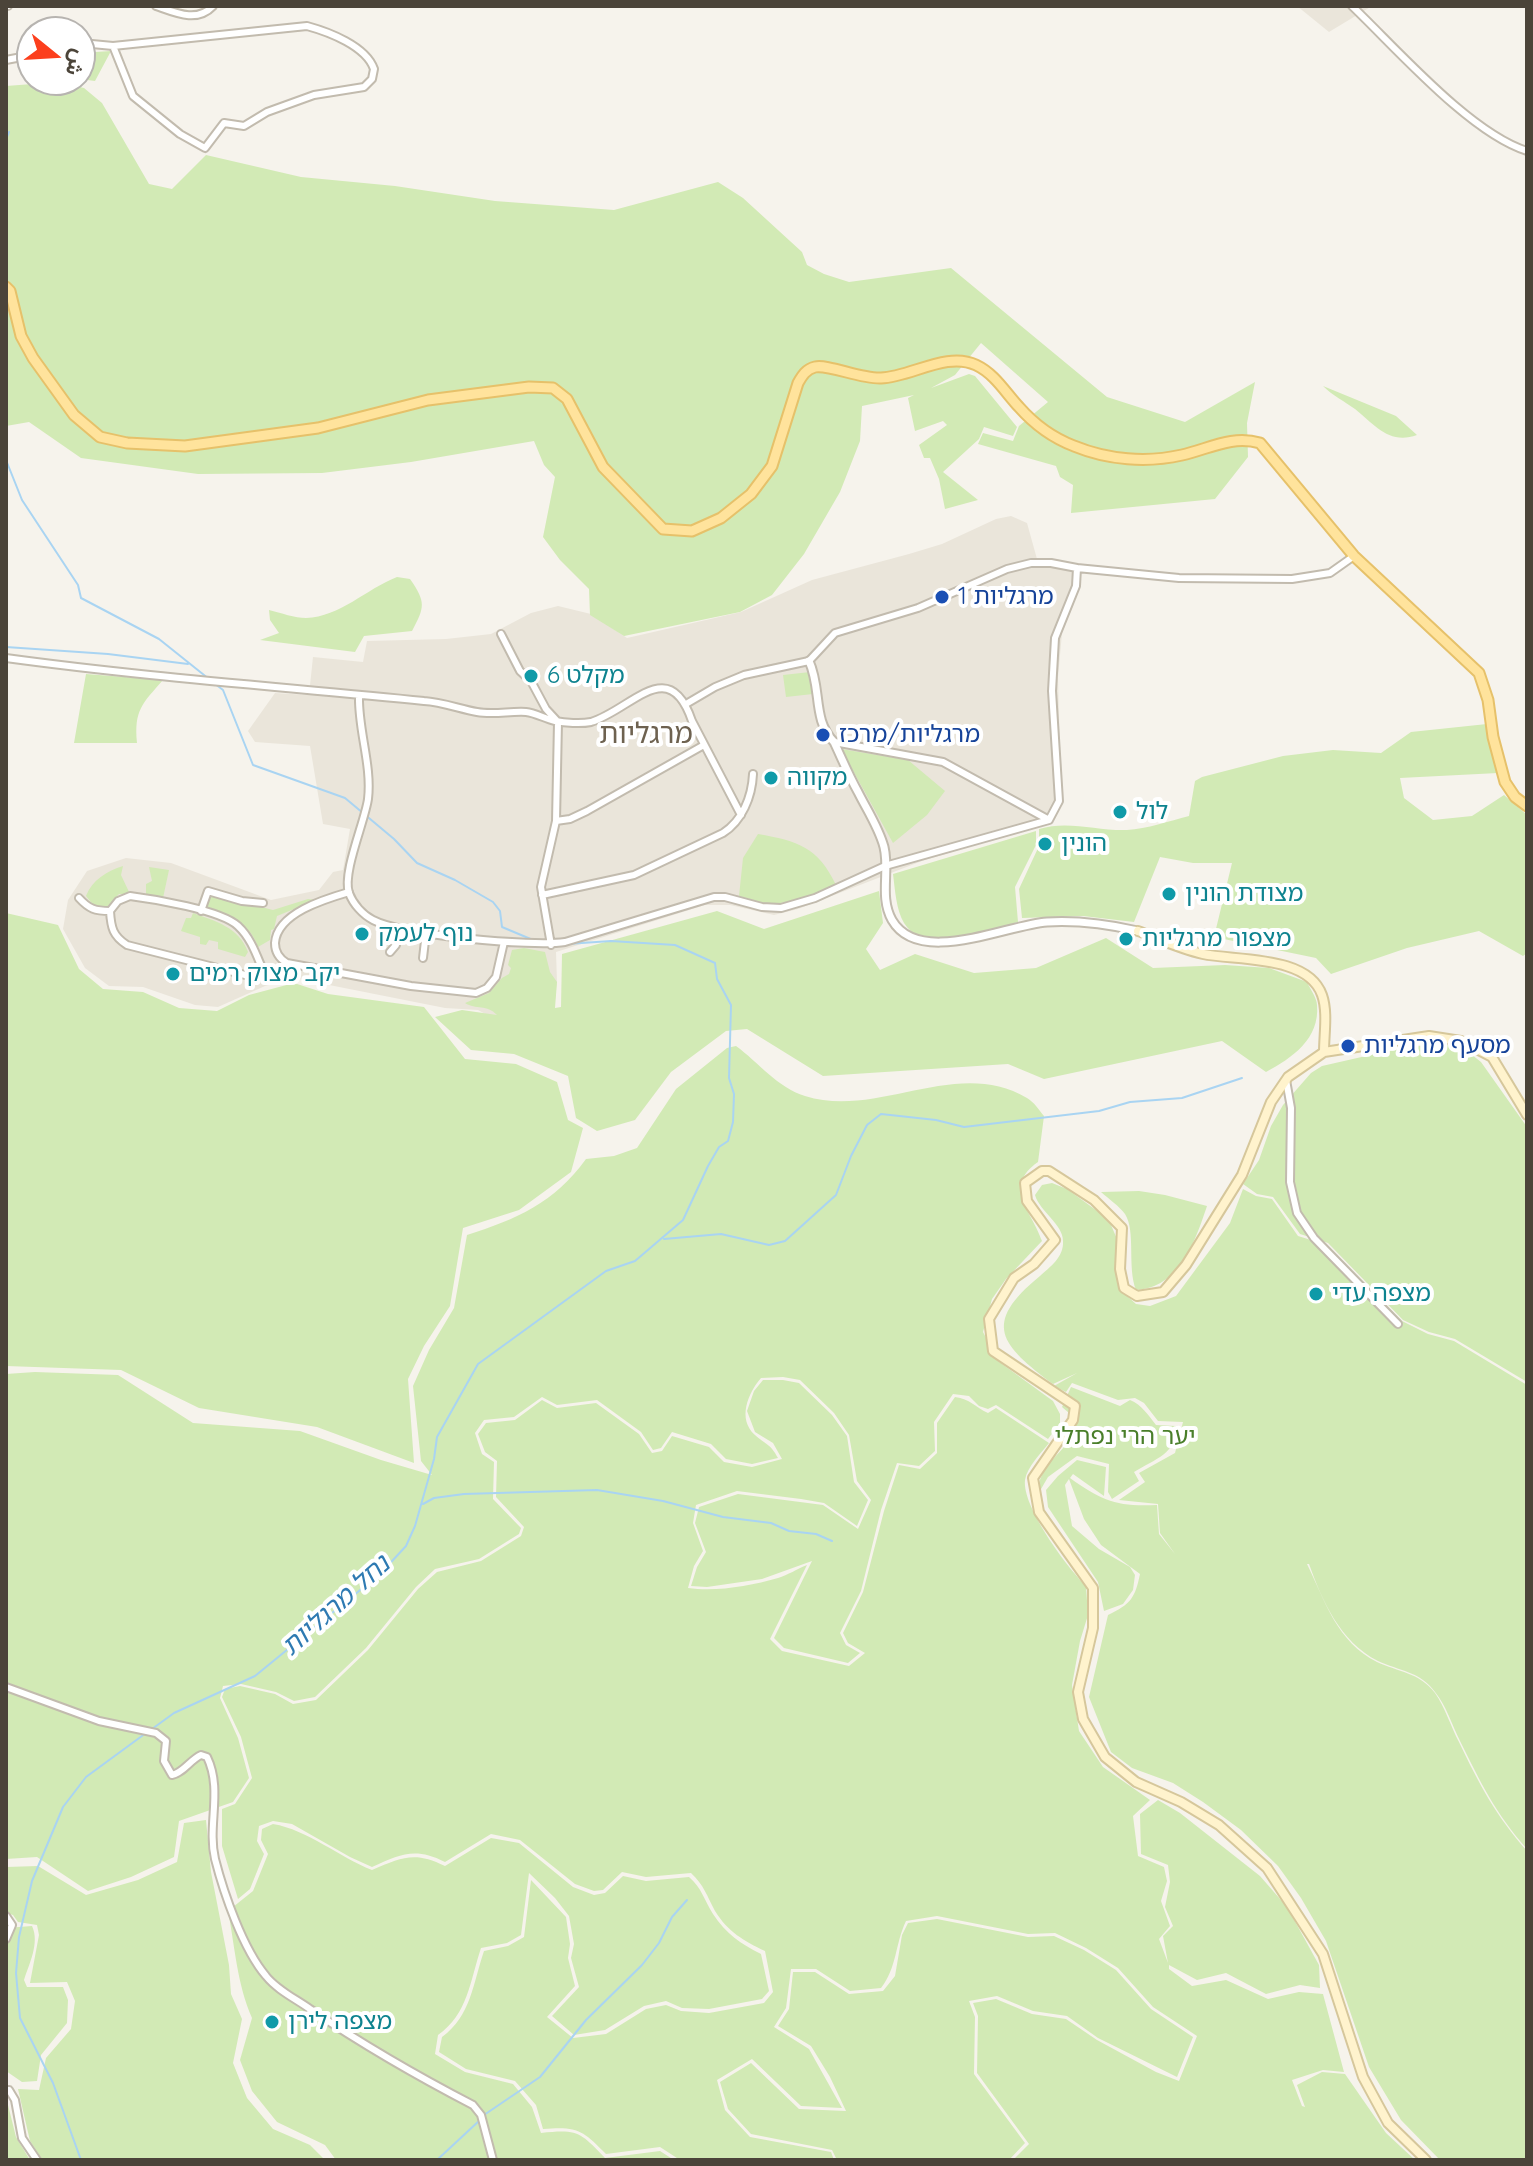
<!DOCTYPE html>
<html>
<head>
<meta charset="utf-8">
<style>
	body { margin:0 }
	#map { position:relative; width:1533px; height:2166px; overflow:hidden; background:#f6f3ec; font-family:Quicksand,Vazirmatn,sans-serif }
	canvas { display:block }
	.frame { position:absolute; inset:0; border:8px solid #4b4439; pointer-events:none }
	.north { position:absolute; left:16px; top:16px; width:80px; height:80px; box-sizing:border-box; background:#fff; border:2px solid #b7b4b0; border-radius:50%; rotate:108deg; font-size:22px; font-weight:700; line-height:32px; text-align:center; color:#4b4439 }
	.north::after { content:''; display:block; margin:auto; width:28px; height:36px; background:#fc3f1d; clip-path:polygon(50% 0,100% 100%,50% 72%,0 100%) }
</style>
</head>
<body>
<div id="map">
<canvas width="1533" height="2166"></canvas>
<div class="frame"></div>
<div class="north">ش</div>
</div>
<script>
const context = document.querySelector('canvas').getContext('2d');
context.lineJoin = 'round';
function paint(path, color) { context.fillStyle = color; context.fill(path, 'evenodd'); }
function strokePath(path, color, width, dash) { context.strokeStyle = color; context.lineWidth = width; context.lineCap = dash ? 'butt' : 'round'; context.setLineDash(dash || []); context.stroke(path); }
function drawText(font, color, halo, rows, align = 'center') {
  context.font = font + ' Quicksand,"Noto Sans Hebrew",sans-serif'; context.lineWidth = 8; context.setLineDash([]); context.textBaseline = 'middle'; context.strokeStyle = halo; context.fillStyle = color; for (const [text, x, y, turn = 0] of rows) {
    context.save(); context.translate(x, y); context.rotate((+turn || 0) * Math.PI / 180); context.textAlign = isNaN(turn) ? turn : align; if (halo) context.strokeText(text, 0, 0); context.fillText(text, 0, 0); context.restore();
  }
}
paint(new Path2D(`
	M1297,6H1372L1329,32Z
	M1011,516L1027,523L1037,559L1069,562L1079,577L1073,606L1062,633L1058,677L1061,797L1047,823L922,861L798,909L774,915L730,905H705L556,952L557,982L554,1008L530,1039L478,1010L445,1008L294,978L265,986L218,1007L195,1005L143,987L109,986L85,968L63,929L68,900L87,871L126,858L171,863L271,900L319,890L333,872L343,870L350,829L323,824L310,746L255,742L248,731L275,693L309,695L313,657L363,662L367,641L446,639L491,634L531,613L558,606L591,614L627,638L741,612L812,580L909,554L942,544L996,519Z`), '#eae5da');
paint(new Path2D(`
	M111,51L95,81L80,79V53Z
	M59,82L84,88L102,103L149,184L172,189L206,155L301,177L395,186L495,201L614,210L718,182L743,198L802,252L807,265L824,274L849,282L951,268L1107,397L1185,422L1255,382L1247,423L1248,457L1215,499L1071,513L1073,485L1060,477L1056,466L978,444L983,433L1013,441L1019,426L1048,402L981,343L955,375L931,388L969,374L975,376L1017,427L1013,436L984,427L979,439L943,472L978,500L945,509L939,479L930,458H924L919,445L947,425L943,421L915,431L908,398L914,395L862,406L860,441L840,492L804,554L772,595L740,612L624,636L590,615L589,589L560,560L543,537L555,477L544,465L534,441L411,462L322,473L198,474L81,458L29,422L6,426V86Z
	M1323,386L1396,416L1417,435C1389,445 1375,425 1355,409C1344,401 1333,396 1323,386Z
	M397,577L410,579C426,602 425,607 412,631L364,636L355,652L260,640L279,633L270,620L269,610C281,613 295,618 306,618C340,617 366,589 397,577Z
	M810,672L813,694L786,697L783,675Z
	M86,674L163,680C142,704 134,710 137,743H74Z
	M1487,724L1498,773L1400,778L1404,798L1433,820L1472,816L1504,795L1527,815V953L1523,956L1479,931L1407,948L1331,974L1316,958L1214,937L1232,863H1193L1160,857L1134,922L1083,916L1022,918L1019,889L1039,846V829C1068,820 1097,831 1127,830C1147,829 1169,821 1189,816L1195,781L1202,777L1283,756L1333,750L1381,753L1411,732Z
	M841,749L908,760L945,791L927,815L893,843Z
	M1036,831V845L1015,887L1018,922C989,930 925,957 904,923C896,910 895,889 893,874Z
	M758,834C798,841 818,847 836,885L815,896L771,905L739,896L743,858Z
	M123,866L121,875L130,894H119L106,908L94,906L86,896C92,880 107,871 123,866Z
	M149,867L169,870L163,898L146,894V884L152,881Z
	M879,891L883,923L866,949L880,970L915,954L974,973L1036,968L1106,938L1153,968L1225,965L1269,968L1307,982C1310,989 1317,998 1317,1005C1320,1039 1292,1058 1266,1072L1222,1041L1044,1079L1008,1064L823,1076L747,1029L726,1031L671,1072L635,1120L597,1131L576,1118L568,1076L514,1054L471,1050L435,1017L462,1010L497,1015C487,1004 476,1010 465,1003L489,993L502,978L509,974L511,968L508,965L512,950L524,948L545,952L550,972L557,982L555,1008L561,1007L562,954L717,911L764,929Z
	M210,894L273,910L308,899L316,900L277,916L274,929L271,930L270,940L258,947C249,921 228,915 205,907Z
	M6,913L58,925L79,969L103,989L143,992L179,1008L217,1011L249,995L294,983L328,994L424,1007L465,1059L516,1064L557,1082L568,1120L583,1128L571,1172L519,1210L463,1228L450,1306L424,1346L408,1379L414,1463L317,1427L199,1408L121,1370L6,1366Z
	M193,913C215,921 239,927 248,952L245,957L218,949V942L209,940L206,945L200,944V937L181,931L186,918H191Z
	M1426,1045H1448L1467,1051L1481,1062L1527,1127V1382L1455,1339L1429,1332L1403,1320L1328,1243L1300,1234L1273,1197L1257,1194L1243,1184L1259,1160L1271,1126L1283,1105L1311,1073L1322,1066L1388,1051Z
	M736,1046C758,1062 778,1088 805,1096C878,1119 957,1056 1027,1098C1034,1102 1039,1110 1044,1116L1038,1162C1002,1187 1032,1211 1042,1241L1006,1279L992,1299L983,1332L998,1361L1053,1401L1060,1414V1423L1048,1439L996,1405L988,1409L979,1406L969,1396L953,1394L934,1422L935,1451L919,1466L897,1463L881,1510L861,1591L840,1633L846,1645L860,1653L848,1663L784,1648L774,1638L812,1561L762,1579L707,1587L691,1586L697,1567L706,1552L695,1523L699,1507L738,1494L800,1502L823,1505L858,1529L871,1500L857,1481L849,1435L834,1413L800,1380L783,1377L761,1378C748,1393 737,1419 755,1435C766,1445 770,1443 778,1458L752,1464L726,1459L711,1444L672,1432L661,1448L653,1450L641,1432L597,1400L557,1405L542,1397L514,1417L484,1420L475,1433L482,1454L494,1462L493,1499L521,1528L519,1534L479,1559L435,1569L416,1587L366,1648L315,1697L294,1701L276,1692L241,1684L223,1686L220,1698L238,1738L249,1778L233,1802L179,1821L174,1857L131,1877L88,1891L37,1857L6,1859V1374L35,1372L118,1375L193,1423L300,1431L381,1460L432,1475L421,1461L413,1386L429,1350L454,1308L467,1235C517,1219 554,1203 586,1159L614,1156L637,1148L676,1089L727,1048Z
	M1052,1183L1067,1189L1100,1213L1111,1225L1117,1239L1126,1295L1136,1304L1150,1306L1176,1296L1230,1223L1243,1189L1256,1196L1272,1199L1298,1236L1327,1245L1402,1321L1428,1334L1454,1341L1527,1385V1849C1495,1813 1481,1783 1460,1741C1452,1725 1446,1705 1435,1692C1420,1671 1399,1671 1378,1661C1340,1642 1322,1600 1309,1564H1307C1325,1601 1337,1642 1377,1662C1398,1672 1419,1672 1435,1693C1445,1707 1451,1727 1459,1742C1479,1784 1496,1816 1527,1851V2160L1439,2159L1401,2120L1369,2067L1326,1941L1301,1898L1278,1866L1241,1830L1203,1802L1173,1783L1132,1768L1111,1752L1089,1697L1108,1615C1131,1604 1135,1598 1140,1574L1101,1545L1084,1519L1069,1479L1065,1485L1072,1526L1099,1549L1130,1567L1135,1575L1133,1590L1123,1604L1104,1611L1098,1582L1048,1507L1046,1490L1058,1476L1077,1460L1106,1467L1104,1496L1073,1474L1070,1478C1102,1501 1117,1507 1157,1505L1159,1534L1175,1554L1160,1533L1158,1504L1119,1500L1145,1482L1139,1473L1175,1453L1183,1422L1158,1421L1144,1403L1135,1398L1118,1400L1072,1383L1066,1392L1054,1386L1077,1373L1053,1384C1001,1345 981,1324 1040,1276C1050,1267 1064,1257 1063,1241C1063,1224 1040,1212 1035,1195L1042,1185Z
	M1139,1191L1165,1195L1207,1206C1195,1242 1179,1288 1136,1290C1127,1267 1136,1231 1125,1214C1119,1206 1109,1199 1101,1192Z
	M763,1380H783L799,1383L832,1415L847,1436L854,1482L868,1500L857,1526L824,1503L801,1499L737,1491L696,1505L693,1523L703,1551L694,1566L688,1588C716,1592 750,1586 778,1578C788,1575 797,1569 807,1565L770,1639L782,1651L849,1666L865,1653L848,1643L843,1633L863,1592L884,1511L899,1465L920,1469L937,1453V1423L955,1397C970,1399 975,1407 988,1413L996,1408L1049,1443C1041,1453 1027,1467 1025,1480C1022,1507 1067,1567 1086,1586L1088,1615L1080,1641L1072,1685L1079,1731L1103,1767L1150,1800L1133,1816L1138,1856L1164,1867L1167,1881L1161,1901L1170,1926L1159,1939L1168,1963L1163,1936L1173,1926L1165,1907L1170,1882L1168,1865L1141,1854L1140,1814L1158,1800L1180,1813L1260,1876L1287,1907L1319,1965L1320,1988L1300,1985L1266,1994L1226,1973L1197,1980L1169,1965V1969L1192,1986L1226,1980L1268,1999L1299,1992L1323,1994L1344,2072L1323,2070L1292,2080L1302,2106L1305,2107L1297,2085L1322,2072L1345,2074L1386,2133L1415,2160H1013L1029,2144L977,2073L978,2016L973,2003L996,1999L1032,2014L1066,2019L1097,2040L1156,2072L1179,2081L1197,2036L1153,2007L1118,1968L1086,1948L1055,1933L1028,1934L937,1916L906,1921C895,1944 897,1968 881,1988L850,1991L816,1969H791L786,2008L774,2027L809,2049L842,2108L801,2106L752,2059L717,2080L725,2110L750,2137L831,2152L834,2160H680L660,2147L606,2154C583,2130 577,2126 543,2129L536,2105L515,2081L466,2069L439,2052L442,2037C471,2016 473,1983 484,1951L508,1946L524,1937L531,1880L566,1917L570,1944L568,1958L575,1986L547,2017L573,2038L606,2034L646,2009L666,2005L681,2011L709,2013L764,2003L773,1992L765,1951C744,1941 728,1932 715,1911C707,1896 704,1885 691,1873L646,1877L622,1872L603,1890L594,1891L575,1884L520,1840L491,1834L445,1862C415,1847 401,1854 372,1867L350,1857L292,1824L273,1821L259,1826L257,1841L264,1854L250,1889L238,1899L222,1846V1809L235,1804L252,1778L241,1737L222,1697L225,1689L240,1686L275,1694L293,1704L316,1700L368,1650L418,1589L437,1572L481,1561L521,1536L524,1527L496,1497L497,1461L485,1452L478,1434L486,1423L515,1420L542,1400L557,1408L596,1403L639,1434L652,1453L662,1451L672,1436L709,1447L724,1462L752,1467L782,1459L773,1443L755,1432L747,1411L754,1391Z
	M1071,1387L1120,1406L1130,1400C1142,1405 1148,1415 1156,1425L1176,1426C1177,1454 1155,1459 1134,1472L1139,1481L1112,1499L1108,1492L1109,1464L1077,1456L1048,1477L1037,1496C1039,1461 1065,1455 1076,1428L1069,1413L1062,1407Z
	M206,1820L211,1872L229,1965L231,1994L242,2019L233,2063L247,2098L273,2129L310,2145L325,2160L41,2158L30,2141L18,2089L39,2090L46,2058L71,2029L75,2001L67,1982L30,1983L39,1935L37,1925L18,1922L13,1915L6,1913V1867L38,1866L86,1895L138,1880L177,1862L184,1823Z
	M273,1824C308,1830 339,1857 372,1870C402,1857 415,1851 445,1866L491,1838L519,1843L573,1887L594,1895L605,1893L623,1876L646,1881L689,1877C702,1888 704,1900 713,1914C726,1934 741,1944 761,1954L769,1991L762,1999L709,2009L682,2008L666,2001L644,2006L605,2030L574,2035L552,2016L579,1987L571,1958L574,1944L569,1916L555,1898L529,1873L521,1935L507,1943L481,1948C470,1981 468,2014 438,2035L435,2054L465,2072L513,2084L532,2107L541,2133C578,2129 580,2132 605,2158L660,2151L674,2160H336L325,2145L277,2122L252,2091L240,2060L252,2018C237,1984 235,1947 228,1911L253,1891L268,1854L261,1840L262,1829Z
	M937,1919L1028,1937L1054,1936L1084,1950L1116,1970L1151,2009L1193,2037L1177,2077L1098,2038L1067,2016L1033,2011L997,1996L969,2001L975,2017L974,2074L1025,2143L1009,2160H837L832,2150L751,2134L728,2109L720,2082L751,2063L799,2109L846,2111L830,2077L811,2046L778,2026L789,2009L793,1972H815L849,1994L883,1991L895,1976L902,1935L908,1923Z
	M32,1926C40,1943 29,1964 24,1980L27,1987H63L68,2000L67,2023L41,2055L37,2081L22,2082L6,2071V1928Z
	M6,2097L16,2137L30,2160H6Z`), '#d2eab5');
strokePath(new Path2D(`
	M6,139L9,132
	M6,460L22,500L78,585L81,598L159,639L209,679
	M6,647L108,654L188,664
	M214,683L223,690L253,765L345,798L394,839L417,863L455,880L493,902L500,911L502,927L533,940
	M664,1239L721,1234L769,1245L785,1241L836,1195L851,1156L867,1125L881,1114L936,1120L964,1127L1099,1111L1130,1102L1182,1098L1242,1078
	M423,1504L434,1498L464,1494L597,1490L663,1501L723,1517L771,1523L789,1531L816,1534L832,1541
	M152,1729L174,1713L255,1676L381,1573L406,1546L415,1526L434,1459L437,1437L478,1364L606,1271L635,1261L683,1220L708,1166L719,1147L728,1141L733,1122L734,1094L729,1078L731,1005L717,979L715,963L675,945L611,941L567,944
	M484,2115L540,2077L586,2020L642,1965L659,1943L672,1917L687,1900
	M81,2160L53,2083L20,2018L16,1973L19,1937L32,1881L63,1807L86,1777L146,1733
	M437,2160L480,2120`), '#a9d4f2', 2);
const minor = new Path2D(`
	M6,6H8
	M156,6C176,13 197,23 213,6
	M1352,6C1397,49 1470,133 1527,151
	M307,26C329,32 366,46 374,69L372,79L364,87L314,95L267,112L244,126L224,123L205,148L180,134L133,96L113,46Z
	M80,46L92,44L113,46
	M6,60L32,55
	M1077,568L1179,578L1292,579L1330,573L1354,556
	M501,634L520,671L531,681L546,709L558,722L556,821L541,887L551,945
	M6,658C145,677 285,687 424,701C442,702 460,709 477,712C493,715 510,711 526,712C536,713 545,719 555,721C565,723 581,724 591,722C631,710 669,653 692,721L741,815
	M359,696C358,730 372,765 368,799C365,821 342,873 349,893C353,904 363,915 373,920C401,935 533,947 565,942L714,897H725L762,907L781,908L815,898L885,866L1049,820L1059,801L1052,691L1055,638L1076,586L1077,568L1051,563H1031L1007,569L918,608L835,633L809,661L744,675L715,687L686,704
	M834,742L943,762L1049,820
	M556,821L570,819L587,811L704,745
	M542,895L634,875L723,833C742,821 752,797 753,774
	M79,898C89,909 95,911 110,911
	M201,911L208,891L242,901L263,903
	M390,952L396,945V928
	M423,958L426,932
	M287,963L411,986L476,993L487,988L496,977L504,942
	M265,975C257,957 252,939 238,926C221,910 154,899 130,896L118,901L110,911C111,928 113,936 127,945L253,977L274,973L287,963C280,959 275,952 275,943C277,913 325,899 349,892
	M1286,1080L1291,1108L1290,1182L1297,1213L1314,1238L1398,1324
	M6,1687L99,1721L156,1733L166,1741L164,1761L172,1775C183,1773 190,1760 201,1755L207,1757C223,1790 207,1825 215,1859C224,1894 243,1949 266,1976C277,1990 296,1999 310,2009C362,2044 417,2076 473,2105L481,2115L493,2160
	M6,1916L12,1925L6,1939
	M6,2090H9L15,2100L22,2138L37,2160`);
const tertiary = new Path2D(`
	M809,661C822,689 812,720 834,742C842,759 849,776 858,792C867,810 879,828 884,847C890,871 879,897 892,920C919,967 1006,925 1047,922C1079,920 1107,924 1138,931`);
const secondary = new Path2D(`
	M1138,931C1159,939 1181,949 1203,954C1237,961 1308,955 1322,995C1328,1012 1324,1034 1324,1052
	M1426,2160L1388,2123L1363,2077L1323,1954L1267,1868L1219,1825L1181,1802L1136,1782L1105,1757L1083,1719L1078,1692L1093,1628V1588L1039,1512L1033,1478L1073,1420L1075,1406L993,1351L989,1319L1014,1278L1034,1264L1055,1240L1027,1201L1025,1183L1042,1171H1049L1094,1200L1122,1228L1120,1269L1124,1288L1137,1296L1163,1292L1186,1265L1242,1175L1271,1102L1288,1077L1324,1052L1429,1036L1461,1041L1492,1057L1527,1115`);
const primary = new Path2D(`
	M6,287L10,291L21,336L33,358L74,415L100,437L127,443L185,446L318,428L428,400L529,387L553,388L567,399L603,467L663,529L692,531L721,518L751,494L772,466L798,383C802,376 806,369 815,367C828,364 861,379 881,378C911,377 947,351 976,365C995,374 1005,392 1019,407C1034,424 1053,438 1074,446C1108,460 1147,463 1182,455C1209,449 1231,435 1260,443L1354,556L1479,673L1488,700L1493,737L1505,782L1515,797L1527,806`);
strokePath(minor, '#c2bbae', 10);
strokePath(tertiary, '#c2bbae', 11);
strokePath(secondary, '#d6c79b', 12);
strokePath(primary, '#e6c16a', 13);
strokePath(minor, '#fff', 6);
strokePath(tertiary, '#fff', 7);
strokePath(secondary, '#fff3cd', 8);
strokePath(primary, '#ffe39c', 9);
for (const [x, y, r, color] of [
	[942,597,8,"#1a4fb4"],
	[531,676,8,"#0f9aa8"],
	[823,735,8,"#1a4fb4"],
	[771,778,8,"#0f9aa8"],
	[1120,812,8,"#0f9aa8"],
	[1045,844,8,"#0f9aa8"],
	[1169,894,8,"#0f9aa8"],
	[362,934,8,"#0f9aa8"],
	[1126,939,8,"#0f9aa8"],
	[173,974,8,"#0f9aa8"],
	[1348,1046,8,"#1a4fb4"],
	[1316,1294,8,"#0f9aa8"],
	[272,2022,8,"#0f9aa8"]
]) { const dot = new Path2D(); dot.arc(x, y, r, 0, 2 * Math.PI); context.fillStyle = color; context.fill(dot); strokePath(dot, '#fff', 3); }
drawText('24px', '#164399', '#fff', [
	["מרגליות 1",958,597],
	["מרגליות/מרכז",839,735],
	["מסעף מרגליות",1364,1046]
], 'left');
drawText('24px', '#0d838f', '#fff', [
	["מקלט 6",547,676],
	["מקווה",787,778],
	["לול",1136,812],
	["הונין",1061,844],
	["מצודת הונין",1185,894],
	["נוף לעמק",378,934],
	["מצפור מרגליות",1142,939],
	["יקב מצוק רמים",189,974],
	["מצפה עדי",1332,1294],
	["מצפה לירן",288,2022]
], 'left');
drawText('24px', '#4a7f2a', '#fff', [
	["יער הרי נפתלי",1125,1437]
]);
drawText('italic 26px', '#2e7ab2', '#fff', [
	["נחל מרגליות",336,1606,-42]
]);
drawText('28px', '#6e6250', '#fff', [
	["מרגליות",646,735]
]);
</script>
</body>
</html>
